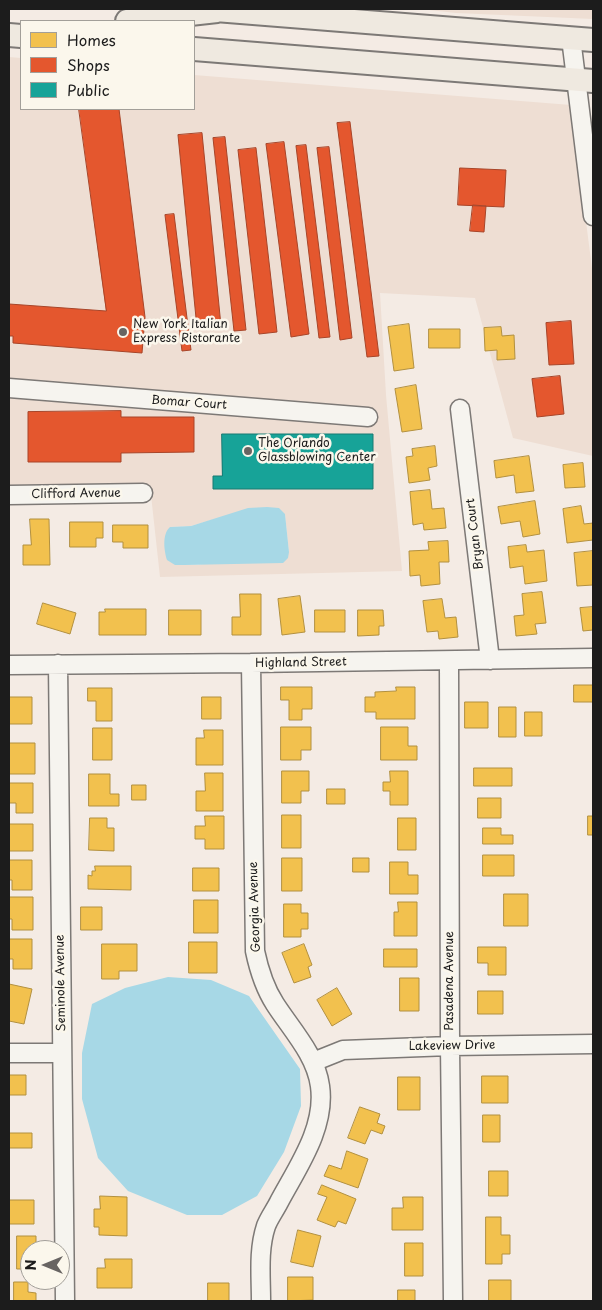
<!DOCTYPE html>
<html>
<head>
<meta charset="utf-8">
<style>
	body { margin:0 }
	#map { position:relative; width:602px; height:1310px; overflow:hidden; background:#f4ebe4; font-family:"Playpen Sans",sans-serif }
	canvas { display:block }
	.frame { position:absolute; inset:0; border:10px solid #1c1c1c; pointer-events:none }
	.legend { position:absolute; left:20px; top:20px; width:175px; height:90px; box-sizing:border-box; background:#fbf7ec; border:1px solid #a29f99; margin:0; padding:6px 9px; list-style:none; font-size:15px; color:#1c1c1c }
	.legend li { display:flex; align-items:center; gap:10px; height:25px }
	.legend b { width:25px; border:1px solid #a29f99 }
	.north { position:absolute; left:20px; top:1240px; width:50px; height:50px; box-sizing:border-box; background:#fbf7ec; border:1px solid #a29f99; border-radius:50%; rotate:270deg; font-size:14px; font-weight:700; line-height:20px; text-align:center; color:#1c1c1c }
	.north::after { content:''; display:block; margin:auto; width:18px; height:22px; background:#686462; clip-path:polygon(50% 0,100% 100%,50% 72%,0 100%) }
</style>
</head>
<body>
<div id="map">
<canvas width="602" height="1310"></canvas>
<div class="frame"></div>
<ul class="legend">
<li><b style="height:14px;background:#f2c14e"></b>Homes</li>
<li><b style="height:14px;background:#e4572e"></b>Shops</li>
<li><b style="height:14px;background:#17a398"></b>Public</li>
</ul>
<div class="north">N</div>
</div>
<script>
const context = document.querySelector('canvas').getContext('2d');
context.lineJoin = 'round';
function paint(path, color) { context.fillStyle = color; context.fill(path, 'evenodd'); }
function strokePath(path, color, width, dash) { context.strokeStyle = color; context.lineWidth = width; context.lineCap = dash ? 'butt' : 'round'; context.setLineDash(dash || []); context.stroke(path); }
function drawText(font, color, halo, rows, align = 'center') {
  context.font = font + ' "Playpen Sans",sans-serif'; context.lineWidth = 5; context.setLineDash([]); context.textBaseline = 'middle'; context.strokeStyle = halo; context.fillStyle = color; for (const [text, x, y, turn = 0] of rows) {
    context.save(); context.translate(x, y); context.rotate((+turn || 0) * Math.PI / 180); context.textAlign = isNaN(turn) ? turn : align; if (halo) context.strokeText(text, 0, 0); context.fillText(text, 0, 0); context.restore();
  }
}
paint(new Path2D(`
	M420,9H593V19L456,13Z
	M9,57L21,58V109H194V75L571,105L593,276V456L513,438L475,298L380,293L386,395L402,571L160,577L150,486L9,489V395L375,424L376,411L9,382ZM285,514L289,552L197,565H175L170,527L191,526L211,520Z`), '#eeded3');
paint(new Path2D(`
	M267,507L279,508L285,514L289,552L288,558L283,563L185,565H175L167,560C164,550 162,534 170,527L191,526L248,508Z
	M168,977L211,980L249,996L300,1069L301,1106L284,1152L257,1196L222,1215H187L128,1191L98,1158L82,1099V1053L92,1004L125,988Z`), '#a7d8e6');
const homes = new Path2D(`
	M409,324L414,368L394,371L388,327Z
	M501,327L502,336L514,335L515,359L497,360V350L485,351L484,328Z
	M429,329H460V348H429Z
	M416,385L422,429L402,432L395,389Z
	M435,446L437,466L428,468L430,480L409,483L406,457L413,456L412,449Z
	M529,456L534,491L516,493L514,475L496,478L494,461Z
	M583,463L585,487L565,488L563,465Z
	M430,490L432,509L444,508L446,528L424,530L423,523L413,525L410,492Z
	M535,501L540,534L523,537L520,521L501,524L498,507Z
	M581,506L584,524L593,523V540L567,543L563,509Z
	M30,519H49L50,565H23V545H31Z
	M70,522H103V538H96V547H70Z
	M113,525H148V548H123V542H113Z
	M448,541L449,562H439L440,584L421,586L420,575L410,576L409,551L429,550L428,542Z
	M526,545L527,552L544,550L547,581L525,584L523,566L510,568L508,547Z
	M593,551V585L577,586L574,553Z
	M542,592L546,623L535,624L537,634L516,636L514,616L524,615L522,594Z
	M240,594H261V635H232V617H240Z
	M300,596L305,632L282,635L278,599Z
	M442,599L445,618L456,617L458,637L439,639L438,631L427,632L423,601Z
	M43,603L76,613L70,634L37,624Z
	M593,607V630L583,631L580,608Z
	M105,609H146V635H99V612H105Z
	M169,610H201V635H169Z
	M315,610H345V632H315Z
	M358,610H383L384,626H379V635L358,636Z
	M574,685H593V702H574Z
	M281,687H312V709H302V720H289V700H281Z
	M396,687H415V719H376V712H365V697H375V692L396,691Z
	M88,688H112V721H96V701H88Z
	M9,697H32V724H9Z
	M202,697H221V719H202Z
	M465,702H488V728H465Z
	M499,707H516V737H499Z
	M525,712H542V736H525Z
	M281,727H311V750H301V760H281Z
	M381,727H408V746H417V760H381Z
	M93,728H112V760H93Z
	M204,730H223V765H196V738H204Z
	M9,743H35V774H9Z
	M474,768H512V786H474Z
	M282,771H309V791H301V803H282Z
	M390,771H408V805H390V791H383V782H390Z
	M205,773H223V811H196V791H205Z
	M89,774H110V794H119V806H89Z
	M9,783H33V813H16V803H9Z
	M132,785H146V800H132Z
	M327,789H345V804H327Z
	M478,798H501V818H478Z
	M282,815H301V848H282Z
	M205,816H224V849H205V839H195V826H205Z
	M588,816H593V835H588Z
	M90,818H107V828H114V851L89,850Z
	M398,818H416V850H398Z
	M9,824H33V851H9Z
	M483,828H501V835H513V844H483Z
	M483,855H514V876H483Z
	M282,858H302V891H282Z
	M353,858H369V872H353Z
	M9,860H32V890H12V880H9Z
	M390,862H408V875H418V894H390Z
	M95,866H131V890L88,889V875L92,876V871H95Z
	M193,868H219V891H193Z
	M504,894H528V926H504Z
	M9,897H33V930H12V919H9Z
	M194,900H218V933H194Z
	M398,902H417V936H394V912H398Z
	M284,904H301V913H308V929H301V937H284Z
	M81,907H102V930H81Z
	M9,939H32V969H13V959H9Z
	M189,942H217V973H189Z
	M102,944H137V971H119V979H102Z
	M304,944L312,965L308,967L311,977L294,983L282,953Z
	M478,947H506V975H488V963H478Z
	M384,949H417V967H384Z
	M400,978H419V1011H400Z
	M9,984L32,989L24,1024L9,1021Z
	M337,988L352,1014L332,1026L317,1000Z
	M478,991H503V1014H478Z
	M9,1075H26V1095H9Z
	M482,1076H508V1103H482Z
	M398,1077H420V1110H398Z
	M360,1107L380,1114L377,1123L385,1126L382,1134L371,1130L365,1144L348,1138Z
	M483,1115H500V1142H483Z
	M9,1133H32V1148H9Z
	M347,1151L368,1159L358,1188L324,1176L329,1165L341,1169Z
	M489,1171H508V1196H489Z
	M322,1185L356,1199L346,1224L338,1221L335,1227L317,1220L327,1197L318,1194Z
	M100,1196L127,1197V1236L99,1235V1227H94V1209H100Z
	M403,1197H423V1230H392V1208H403Z
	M9,1200H34V1224H9Z
	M486,1217H501V1235H510V1254H502V1264H486Z
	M298,1230L321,1236L313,1267L291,1262Z
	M17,1236H36V1250H30V1269H17Z
	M405,1243H423V1276H405Z
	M105,1259H132V1288H97V1268H105Z
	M288,1277H313V1300L288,1301Z
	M489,1280H511V1301H489Z
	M14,1282H28V1292L36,1293V1301H14Z
	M208,1283H229V1301H208Z
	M398,1290H415V1301H398Z`);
paint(homes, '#f2c14e');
strokePath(homes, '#b2903f', 1);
const shops = new Path2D(`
	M79,109H119L145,317L142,353L13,343V336H9V304L106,311Z
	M350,122L379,356L367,357L337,123Z
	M202,133L221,326L197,328L178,135Z
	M225,137L246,330L234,331L213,138Z
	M284,142L309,334L291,337L266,144Z
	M306,145L330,337L319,338L296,146Z
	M329,147L352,338L340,340L317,148Z
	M256,148L277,332L259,334L238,150Z
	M460,168L506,170L504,207L458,205Z
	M473,205L486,206L484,232L470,231Z
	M174,214L191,350L182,351L165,215Z
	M571,321L574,364L549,365L546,323Z
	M560,376L564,414L537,417L532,379Z
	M121,411V417H194V452L121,453V462H28V412Z`);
paint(shops, '#e4572e');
strokePath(shops, '#a84529', 1);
const public = new Path2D(`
	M222,434H373V489H213V476H222Z`);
paint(public, '#17a398');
strokePath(public, '#187a73', 1);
const minor = new Path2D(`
	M571,38L593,216
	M9,388L368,417
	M460,409L490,660
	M9,495L143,493
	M449,661L450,1046L453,1301
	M251,663L255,951C259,970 264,987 275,1004C291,1029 316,1055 320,1086C326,1128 297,1168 279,1202C275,1210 269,1218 266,1226C258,1250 261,1276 261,1301
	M58,664L65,1301
	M9,665L251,663L593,658
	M9,1053H62
	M313,1062L343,1050L450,1046L593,1044`);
const major = new Path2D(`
	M203,9L593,40
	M127,21L217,11
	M9,35L21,36
	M194,49L593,81`);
strokePath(minor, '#7d7976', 21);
strokePath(major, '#7d7976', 26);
strokePath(minor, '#f6f4ef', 18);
strokePath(major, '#efe9e0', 22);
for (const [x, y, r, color] of [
	[123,332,5,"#686462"],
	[248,451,5,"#686462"]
]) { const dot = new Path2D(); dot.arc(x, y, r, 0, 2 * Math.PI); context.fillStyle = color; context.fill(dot); strokePath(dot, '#fbf7ec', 2); }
drawText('12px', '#1c1c1c', '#fbf7ec', [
	["New York Italian",133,325],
	["Express Ristorante",133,339],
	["The Orlando",258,444],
	["Glassblowing Center",258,458]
], 'left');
drawText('12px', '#1c1c1c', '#fbf7ec', [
	["Bomar Court",189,403,4],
	["Clifford Avenue",76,494,-1],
	["Bryan Court",475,534,-97],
	["Highland Street",301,663,-1],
	["Georgia Avenue",255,907,-92],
	["Pasadena Avenue",450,981,-90],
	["Seminole Avenue",61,983,-91],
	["Lakeview Drive",452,1046,-1]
]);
</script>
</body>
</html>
